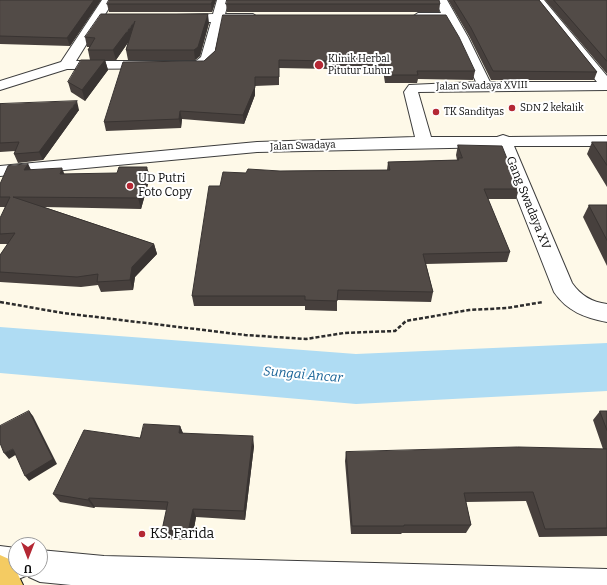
<!DOCTYPE html>
<html>
<head>
<meta charset="utf-8">
<style>
	body { margin:0 }
	#map { position:relative; width:607px; height:585px; overflow:hidden; background:#fef9e8; font-family:Bitter,serif }
	canvas { display:block }
	.north { position:absolute; left:8px; top:537px; width:40px; height:40px; box-sizing:border-box; background:#fff; border:1px solid #9d9d9d; border-radius:50%; rotate:180deg; font-size:11px; font-weight:700; line-height:16px; text-align:center; color:#0a0a0a }
	.north::after { content:''; display:block; margin:auto; width:14px; height:18px; background:#b42834; clip-path:polygon(50% 0,100% 100%,50% 72%,0 100%) }
</style>
</head>
<body>
<div id="map">
<canvas width="607" height="585"></canvas>
<div class="north">U</div>
</div>
<script>
const context = document.querySelector('canvas').getContext('2d');
context.lineJoin = 'round';
function paint(path, color) { context.fillStyle = color; context.fill(path, 'evenodd'); }
function strokePath(path, color, width, dash) { context.strokeStyle = color; context.lineWidth = width; context.lineCap = dash ? 'butt' : 'round'; context.setLineDash(dash || []); context.stroke(path); }
function drawText(font, color, halo, rows, align = 'center') {
  context.font = font + ' Bitter,serif'; context.lineWidth = 4; context.setLineDash([]); context.textBaseline = 'middle'; context.strokeStyle = halo; context.fillStyle = color; for (const [text, x, y, turn = 0] of rows) {
    context.save(); context.translate(x, y); context.rotate((+turn || 0) * Math.PI / 180); context.textAlign = isNaN(turn) ? turn : align; if (halo) context.strokeText(text, 0, 0); context.fillText(text, 0, 0); context.restore();
  }
}
paint(new Path2D(`
	M0,327L356,354L607,343V391L356,404L0,373Z`), '#afdcf3');
const minor = new Path2D(`
	M102,0H114L76,61H196L201,57L211,22H180L174,18L176,15L213,14L217,0H229L225,14H253L259,18L253,22H223L214,59L204,68L67,69L0,90V81L61,62Z
	M435,0H447L468,37L490,82H597L532,0H544L607,76V90L418,92L431,137H497L503,135L509,137L607,136V146H514L572,283C581,296 592,302 607,304V322C585,318 567,311 554,292L497,147L257,152L0,176V166L257,142L415,137L404,92L409,85L476,82L459,44L446,21H418L412,17L418,13H441Z
	M0,546L16,548V569H40V550L104,556L607,569V585H71L40,582L29,577L28,575L16,580L0,578Z`);
const major = new Path2D(`
	M0,555L11,560L23,585H0Z`);
strokePath(minor, '#3d3d3d', 2);
strokePath(major, '#1b1b1b', 2);
strokePath(new Path2D(`
	M0,302L63,313L245,335L306,339L344,333L395,331L406,321L469,310L507,308L543,302`), '#2c2c2c', 2.5, [4, 2]);
paint(minor, '#fff');
paint(major, '#f4cb62');
paint(new Path2D(`
	M0,0H101L70,46L0,44Z
	M216,0L212,12H109L107,4Z
	M448,0H539L597,72L594,80H491L469,36Z
	M545,0H607V74Z
	M226,4H440L439,12H227Z
	M223,15L475,71L473,80L418,79L417,83H385L383,70L279,68V85L255,86V95L244,124L182,119L181,128L106,131L104,122L204,61L215,51Z
	M209,23L200,56L195,60H128L126,50L128,42L116,60H90L88,50L90,47H87L85,37Z
	M105,60L108,70L85,101L71,92L68,82Z
	M0,104L79,110L43,160L18,163L14,154L15,151L0,152Z
	M592,142H607V187L587,154Z
	M458,145L519,189L516,199H488L510,252L507,262L426,264L433,292L431,302L337,300V311L305,310V306H194L192,296L220,186L246,173L280,171L387,170L388,162L457,160L456,155Z
	M28,164L31,170L65,174L150,177L141,209L44,207L154,244L157,254L135,277L133,290L101,292L98,285L81,287L0,282V255L8,244H0V234L5,207H0V184Z
	M589,205H607V266L583,217Z
	M600,411H607V536L539,537L526,501L466,502L471,525L466,533H402L401,534H351L345,461L346,452L603,449L593,420Z
	M180,426L183,433L254,446L245,520L196,517L192,540L166,539L162,530L167,510L95,507L94,508L60,502L53,494L140,438Z`), '#47403d');
paint(new Path2D(`
	M94,0H101L70,46L67,38Z
	M213,0H216L212,12L211,4Z
	M208,14L209,23L200,56L195,60L194,50Z
	M135,21L137,30L116,60L113,50Z
	M105,60L108,70L85,101L82,90Z
	M255,77V95L244,124L243,115Z
	M77,101L79,110L43,160L39,152Z
	M180,111L182,119L181,128L179,119Z
	M28,164L33,174L24,170Z
	M147,167L150,177L141,209L138,198Z
	M62,168L66,178L60,174Z
	M154,244L157,254L135,277L133,290L130,280L132,267Z
	M29,411L33,416L57,464L29,481L25,476Z
	M180,426L184,436L179,433Z
	M253,436L254,446L245,520L244,511Z
	M13,449L17,454L9,459L4,453Z
	M89,498L95,507L94,508L88,500Z
	M193,509L196,517L192,540L188,532Z`), '#393432');
const building = new Path2D(`
	M0,0H94L67,38L0,36Z
	M109,0H213L211,4H107Z
	M227,0H439L440,4H226Z
	M454,0H539L597,72L493,71L471,28Z
	M554,0H607V61Z
	M101,14H208L198,47L194,50H126L135,21L113,50H88L95,38L85,37Z
	M223,15H446L459,37L475,71H417L418,75H386L384,62L279,60V77H255V87L243,115L180,111L179,119L104,122L123,62L204,61L215,51Z
	M81,60H105L82,90L68,82Z
	M77,101L39,152L14,154L19,142L0,143V104Z
	M592,142H607V165Z
	M458,145L502,146L519,189H484L510,252L423,254L433,292L338,290L337,301L305,300V296H192L209,186H220L223,172L246,173L248,169L280,171L390,170L388,162L459,160L458,158H462Z
	M28,164L24,170L62,168L60,174L117,173L119,167H147L138,198L13,197L154,244L132,267L130,280L97,282L98,274L77,277L0,272V255L15,233L0,234V218L10,197H0V184L8,166Z
	M589,205H607V240Z
	M29,411L53,459L25,476L13,449L4,453L0,443V426Z
	M600,411H607V430Z
	M144,424L180,426L179,433L253,436L244,511L193,509L188,532L162,530L168,502L89,498L88,500L53,494L84,430L140,438Z
	M518,447L607,449V528L545,529L533,492L464,493L471,525H404V526H352L346,452Z`);
paint(building, '#524b47');
strokePath(building, '#393432', 1);
for (const [x, y, r, color] of [
	[319,65,5,"#b42834"],
	[512,108,4,"#b42834"],
	[436,112,4,"#b42834"],
	[130,186,4,"#b42834"],
	[142,534,4,"#b42834"]
]) { const dot = new Path2D(); dot.arc(x, y, r, 0, 2 * Math.PI); context.fillStyle = color; context.fill(dot); strokePath(dot, '#fff', 1.5); }
drawText('10px', '#0a0a0a', '#fff', [
	["Klinik Herbal",328,59],
	["Pitutur Luhur",328,71],
	["SDN 2 kekalik",520,108],
	["TK Sandityas",444,112]
], 'left');
drawText('10px', '#0a0a0a', '#fff', [
	["Jalan Swadaya XVIII",482,86,-1],
	["Jalan Swadaya",303,146,-2]
]);
drawText('12px', '#0a0a0a', '#fff', [
	["UD Putri",138,179],
	["Foto Copy",138,193]
], 'left');
drawText('12px', '#0a0a0a', '#fff', [
	["Gang Swadaya XV",528,203,68]
]);
drawText('italic 13px', '#196396', '#fff', [
	["Sungai Ancar",303,375,5]
]);
drawText('14px', '#0a0a0a', '#fff', [
	["KS. Farida",150,534]
], 'left');
</script>
</body>
</html>
